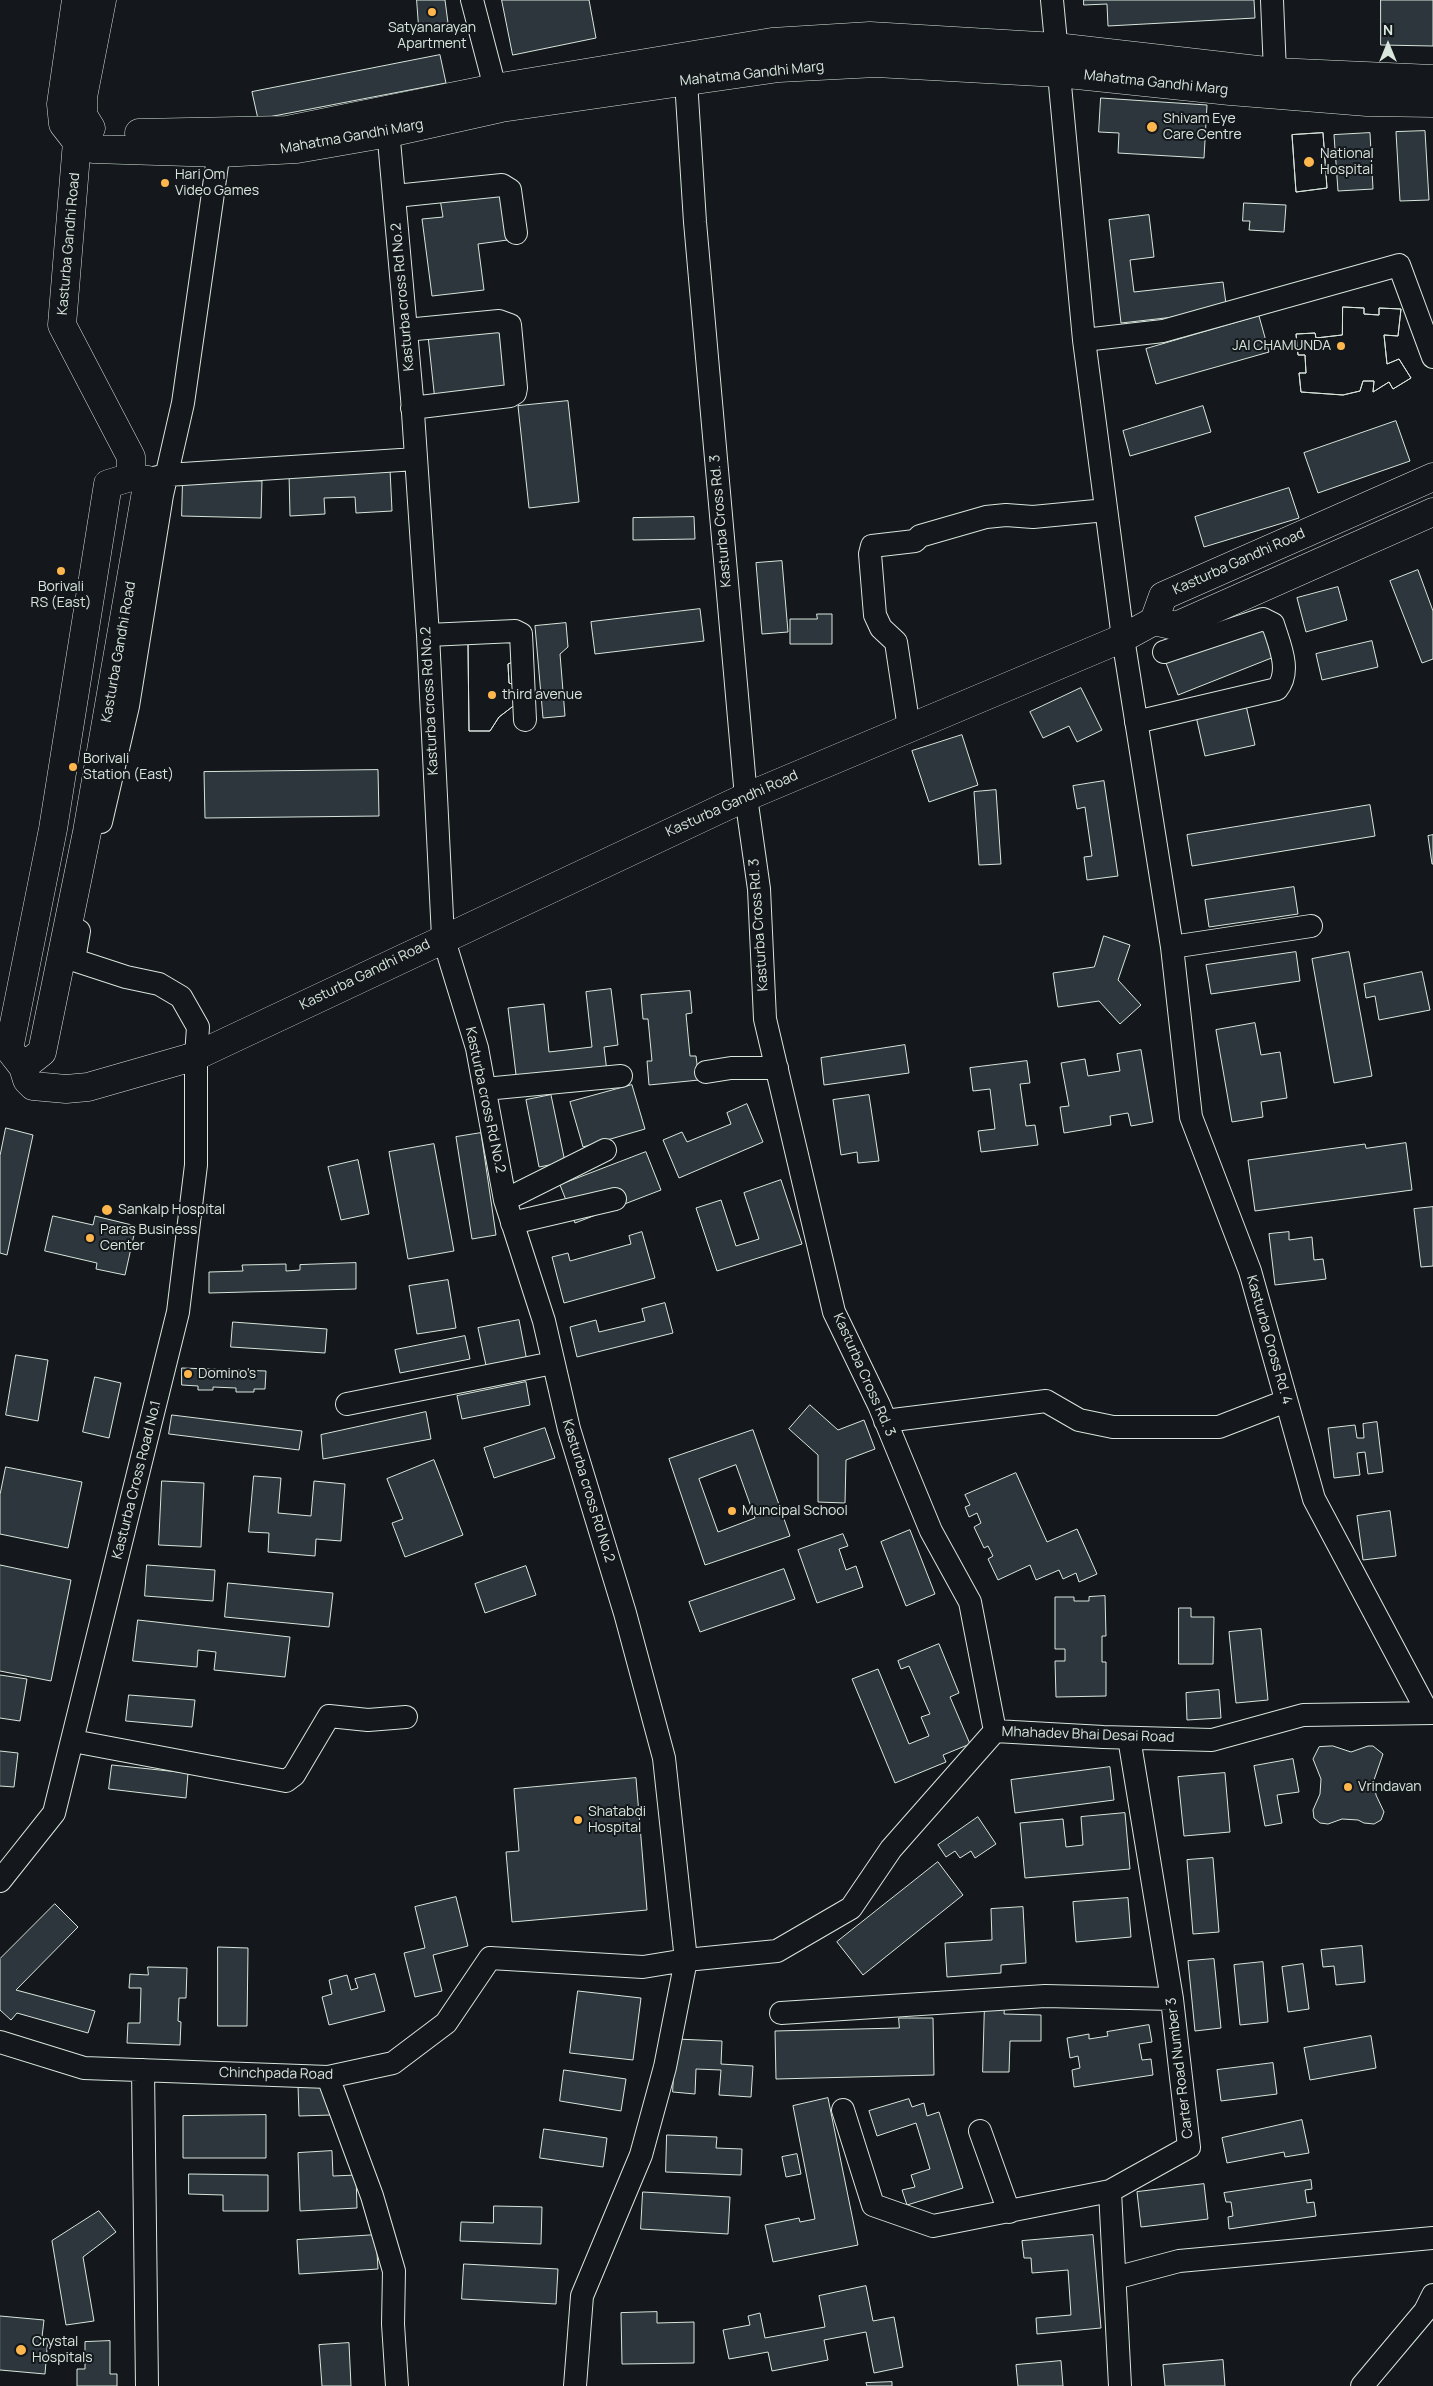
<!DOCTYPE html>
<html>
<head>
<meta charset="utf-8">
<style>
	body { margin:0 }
	#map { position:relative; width:1433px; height:2386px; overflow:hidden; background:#14181c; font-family:Manrope,sans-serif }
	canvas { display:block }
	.north { position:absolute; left:1363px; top:20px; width:50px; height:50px; -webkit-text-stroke:4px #14181c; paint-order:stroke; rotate:0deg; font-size:14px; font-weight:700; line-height:20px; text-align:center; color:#d8e6dc }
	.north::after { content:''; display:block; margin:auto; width:18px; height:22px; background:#d8e6dc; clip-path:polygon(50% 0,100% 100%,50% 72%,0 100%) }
</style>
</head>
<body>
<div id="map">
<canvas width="1433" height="2386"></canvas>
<div class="north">N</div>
</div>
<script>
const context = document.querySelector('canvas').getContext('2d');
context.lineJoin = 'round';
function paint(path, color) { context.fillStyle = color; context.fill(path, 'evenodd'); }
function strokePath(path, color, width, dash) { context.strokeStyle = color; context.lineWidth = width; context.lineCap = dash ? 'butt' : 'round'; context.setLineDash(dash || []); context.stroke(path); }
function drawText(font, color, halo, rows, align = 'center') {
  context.font = font + ' Manrope,sans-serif'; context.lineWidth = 4; context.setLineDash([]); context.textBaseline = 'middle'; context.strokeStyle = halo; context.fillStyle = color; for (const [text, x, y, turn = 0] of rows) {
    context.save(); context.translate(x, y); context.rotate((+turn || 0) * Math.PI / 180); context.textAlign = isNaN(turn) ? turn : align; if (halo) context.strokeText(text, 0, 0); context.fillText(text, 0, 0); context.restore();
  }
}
const building = new Path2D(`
	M417,0H445L448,23L419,27Z
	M502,0H589L596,38L513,55Z
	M1084,0H1254L1255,18L1108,26L1107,4L1084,5Z
	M1381,0H1433V46L1381,45Z
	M440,55L446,83L258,119L252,92Z
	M1101,98L1207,105L1204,158L1118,153L1119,133L1099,132Z
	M1425,131L1429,200L1400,201L1396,132Z
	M1323,133L1327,188L1296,192L1292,135Z
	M1323,133L1327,188L1296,192L1292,135Z
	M1370,133L1373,189L1338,191L1334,135Z
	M509,190L515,239L478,244L484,290L432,296L422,219L443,217L440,199Z
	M1244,203L1286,205L1284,232L1249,230L1250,221H1243Z
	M1149,215L1154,257L1130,260L1134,292L1223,282L1227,311L1121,323L1109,220Z
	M1343,307L1364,308V314L1379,315V308L1401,309L1398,336L1384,335L1387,364L1399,359L1411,378L1393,389L1389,382L1373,392L1374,381H1363L1360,391L1343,395L1301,392L1299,373H1306L1305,355H1298L1296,334L1315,333L1316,338L1342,335Z
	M1343,307L1364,308V314L1379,315V308L1401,309L1398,336L1384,335L1387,364L1399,359L1411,378L1393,389L1389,382L1373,392L1374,381H1363L1360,391L1343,395L1301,392L1299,373H1306L1305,355H1298L1296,334L1315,333L1316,338L1342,335Z
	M1259,316L1269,352L1156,384L1146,349Z
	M506,328L513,392L435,401L428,336Z
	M568,401L579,502L529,508L518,406Z
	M1203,406L1211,432L1130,456L1123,431Z
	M1396,421L1410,461L1318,493L1304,453Z
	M390,469L392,511L356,513L355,497L324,498L325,514L290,516L289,473Z
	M183,479L262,481L261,518L182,516Z
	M1289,488L1299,518L1204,547L1195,517Z
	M694,517L695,539L633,540V518Z
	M782,561L788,632L762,634L756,563Z
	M1418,570L1433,611V659L1422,663L1390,581Z
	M1338,587L1347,620L1306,632L1297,598Z
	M700,609L704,641L595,654L591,622Z
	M817,614H832V644H790V619H817Z
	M566,623L568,647L560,654L565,716L543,718L535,626Z
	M1261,625L1274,657L1178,695L1166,663Z
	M514,640L515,661L508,664L509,683L515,685L516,704L499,717L490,731H469L468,643Z
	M514,640L515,661L508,664L509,683L515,685L516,704L499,717L490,731H469L468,643Z
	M1372,641L1378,667L1322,680L1316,654Z
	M1081,688L1102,730L1077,742L1069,726L1043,738L1030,712Z
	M1245,701L1255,745L1205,756L1195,712Z
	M962,735L978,785L929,802L912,751Z
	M378,770L379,816L205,818L204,772Z
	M1104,781L1118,876L1087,880L1084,857L1092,856L1085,807L1077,809L1073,786Z
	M996,790L1001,864L979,865L974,792Z
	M1370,805L1375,836L1192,866L1187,835Z
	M1433,835V864H1432L1428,836Z
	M1294,887L1298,914L1209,927L1205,900Z
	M1104,936L1130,945L1118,980L1141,1005L1120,1024L1099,1001L1058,1007L1053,973L1094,967Z
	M1296,952L1300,981L1211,994L1206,965Z
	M1349,952L1372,1076L1334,1083L1312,959Z
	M1422,972L1430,1010L1379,1020L1375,996L1366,998L1364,984Z
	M611,989L618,1045L604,1047L607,1072L517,1083L508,1008L544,1004L549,1052L592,1047L586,992Z
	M690,991L692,1013L686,1014L690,1056H696L699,1080L649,1085L647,1061H652L648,1019H643L641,995Z
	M1255,1023L1261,1055L1280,1052L1287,1098L1261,1102L1263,1117L1232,1122L1216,1030Z
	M905,1045L909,1073L824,1085L821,1058Z
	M1141,1050L1153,1122L1131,1126L1128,1113L1110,1116L1111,1125L1064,1133L1060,1107L1069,1106L1061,1063L1085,1059L1088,1076L1120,1071L1117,1054Z
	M1027,1061L1030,1083L1020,1084L1026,1126L1035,1125L1038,1145L981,1152L978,1131L995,1129L990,1089L973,1091L970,1068Z
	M632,1085L645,1129L583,1147L570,1102Z
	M551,1095L565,1162L539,1167L526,1100Z
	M869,1095L879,1161L858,1163L857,1152L841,1155L833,1100Z
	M747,1104L763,1142L679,1178L663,1140L682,1132L687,1142L731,1124L727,1113Z
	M6,1128L33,1135L7,1255L0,1253V1156Z
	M481,1133L496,1235L472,1239L456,1137Z
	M1406,1143L1412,1190L1255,1211L1248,1160L1365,1144L1366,1148Z
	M434,1144L454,1251L408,1259L389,1152Z
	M646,1152L661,1190L575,1223L560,1185Z
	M358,1160L369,1214L341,1220L328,1167Z
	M781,1180L802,1244L717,1271L696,1208L721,1200L736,1246L759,1239L744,1193Z
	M1433,1207V1266L1421,1267L1414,1209Z
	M53,1216L93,1225L95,1216L136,1226L125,1275L96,1269L97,1263L45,1251Z
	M642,1232L655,1278L564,1303L552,1257L568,1253L570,1261L631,1244L629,1236Z
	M1289,1232V1240L1312,1237L1314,1260L1323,1259L1326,1279L1275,1285L1269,1234Z
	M356,1263V1289L209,1293V1272L243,1271L242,1265L286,1264V1271L300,1270V1265Z
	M448,1280L456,1328L417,1334L409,1286Z
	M665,1303L673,1333L577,1357L570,1327L596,1320L599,1332L645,1321L642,1309Z
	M519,1320L527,1361L487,1370L478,1328Z
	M233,1322L327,1329L325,1353L231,1347Z
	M465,1336L470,1359L400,1373L395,1350Z
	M16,1355L48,1360L38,1421L6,1415Z
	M182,1368L266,1371L265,1389H254V1392H236V1388L213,1387V1390H198V1386L182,1385Z
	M95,1377L121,1383L109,1438L83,1432Z
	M526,1382L530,1405L462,1419L457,1396Z
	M810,1405L838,1430L864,1420L875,1449L846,1460L845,1503L818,1502V1455L789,1429Z
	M426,1412L431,1439L323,1459L321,1435Z
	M172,1415L302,1431L299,1450L169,1434Z
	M1377,1422L1383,1472L1368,1474L1365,1452L1357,1453L1360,1475L1334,1478L1328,1428L1355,1425L1357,1438H1364L1363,1424Z
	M545,1428L555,1458L494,1478L484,1448Z
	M753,1430L790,1536L705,1565L669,1459ZM736,1465L755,1518L718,1532L699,1479Z
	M434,1460L463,1535L405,1557L392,1523L403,1519L387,1479Z
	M6,1467L82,1482L68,1548L0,1534V1495Z
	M1016,1473L1047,1542L1077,1529L1097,1574L1079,1582L1076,1573L1063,1579L1059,1570L1036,1580L1030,1565L998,1580L988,1559L993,1556L988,1546L984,1548L974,1527L981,1523L977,1513L969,1517L965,1507L970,1505L965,1495Z
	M254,1476L281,1478L278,1513L311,1516L314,1481L345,1484L341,1541L316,1539L315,1556L268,1552L269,1533L249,1532Z
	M162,1481L204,1483L201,1547L159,1545Z
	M1390,1511L1396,1556L1363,1560L1357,1516Z
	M910,1530L935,1594L906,1606L881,1542Z
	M843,1534L848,1546L839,1549L846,1570L856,1566L863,1587L817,1603L798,1550Z
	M0,1565L71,1580L51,1681L0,1671Z
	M147,1565L215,1570L213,1601L145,1596Z
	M526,1566L536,1595L485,1613L475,1584Z
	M784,1569L795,1599L700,1632L689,1602Z
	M228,1583L333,1593L329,1627L225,1617Z
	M1105,1596L1106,1636H1102V1662H1106V1696L1056,1697L1055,1661H1065V1649H1055V1597H1074V1601H1089V1597Z
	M1179,1608H1191V1617H1214L1213,1664H1179Z
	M138,1620L290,1637L285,1677L214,1670L216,1652L198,1650L197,1667L133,1661Z
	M1261,1629L1268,1700L1236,1703L1229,1632Z
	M939,1644L959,1693L950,1697L970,1744L943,1755L946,1762L895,1783L852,1679L878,1669L909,1744L929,1736L921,1717L930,1714L909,1666L901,1669L898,1661Z
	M0,1675L27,1679L20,1721L0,1718Z
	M1219,1690L1221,1718L1187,1720L1186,1693Z
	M129,1695L195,1700L192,1727L126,1721Z
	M1333,1746L1351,1752L1368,1746H1373L1383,1754L1374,1780L1376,1795L1384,1812L1381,1820L1374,1824L1364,1823L1358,1820L1342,1819L1328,1824L1320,1823L1314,1818L1313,1810L1320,1794L1321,1779L1313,1759L1319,1747Z
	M0,1751L18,1753L14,1787L0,1786Z
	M1293,1759L1299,1792L1277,1795L1282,1823L1265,1826L1254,1766Z
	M112,1765L188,1773L186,1798L109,1789Z
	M1110,1767L1114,1800L1015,1813L1011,1780Z
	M1225,1773L1230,1832L1184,1836L1178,1777Z
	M636,1778L647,1910L512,1922L506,1852L519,1851L514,1789Z
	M1125,1813L1130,1869L1025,1878L1020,1823L1063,1819L1066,1847L1083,1845L1081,1817Z
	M978,1817L996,1844L975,1858L971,1851L960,1858L955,1851L946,1857L938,1845Z
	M1213,1858L1219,1932L1193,1934L1187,1860Z
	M938,1862L963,1895L863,1975L837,1942Z
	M456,1897L468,1946L433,1955L442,1991L415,1997L404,1953L425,1948L415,1907Z
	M1128,1898L1131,1937L1076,1942L1073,1902Z
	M55,1904L78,1927L16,1990L95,2011L88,2033L17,2013L11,2020L0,2010V1959Z
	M1023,1907L1026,1963L1001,1965V1973L947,1977L945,1943L992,1940L991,1909Z
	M1362,1946L1365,1982L1336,1985L1334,1966L1323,1967L1321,1950Z
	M218,1947L248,1948L247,2026H218Z
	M1214,1959L1221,2028L1195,2031L1188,1961Z
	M1263,1962L1268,2022L1240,2025L1234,1965Z
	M1303,1964L1309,2009L1288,2012L1282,1967Z
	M148,1967L187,1968L186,1998H179L178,2021L181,2022L180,2045L127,2043L128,2023H140L141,1988H129L130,1974L148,1975Z
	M375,1974L385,2011L329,2025L322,1997L332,1994L329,1980L347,1975L351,1990L358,1988L355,1979Z
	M578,1991L641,1998L633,2060L570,2053Z
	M985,2001H1005L1004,2014L1041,2015V2041H1010L1009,2072H983Z
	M899,2018H933L934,2075L776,2079L775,2031L899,2028Z
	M1149,2025L1152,2042L1139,2044L1142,2060L1151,2059L1153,2075L1074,2087L1072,2070L1080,2068L1078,2056L1070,2058L1067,2038L1089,2034V2039L1108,2036L1107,2032Z
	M1371,2036L1376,2068L1310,2080L1304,2048Z
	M676,2039L722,2041L721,2064L753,2066L751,2097L719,2095L721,2070L696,2069L695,2094L673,2092Z
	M1273,2063L1277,2094L1221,2101L1217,2070Z
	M564,2070L626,2079L621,2111L560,2101Z
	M330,2084L331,2115L299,2116L298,2085Z
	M828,2098L858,2245L773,2262L765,2225L799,2218L800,2222L815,2219L793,2106Z
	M909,2099L912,2107L924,2103L927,2116L939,2112L963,2188L907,2205L902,2190L915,2187L911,2175L930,2169L916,2123L877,2136L869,2111Z
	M266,2115V2158H183V2116Z
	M1302,2120L1309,2153L1285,2157L1284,2152L1227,2163L1222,2138Z
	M544,2129L607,2138L603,2167L540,2158Z
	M667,2135L717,2137L716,2148L742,2149L741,2175L666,2172Z
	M332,2151L333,2176L356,2175L357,2208L300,2211L298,2153Z
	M797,2154L801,2174L786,2177L782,2157Z
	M189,2174L268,2175V2211H223V2195L189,2194Z
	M1311,2180L1312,2189L1305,2190L1307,2203L1314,2202L1316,2216L1229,2229L1228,2217L1233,2216L1231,2202H1226L1224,2193Z
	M1204,2184L1208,2219L1141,2227L1137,2192Z
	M643,2192L730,2197L728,2234L641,2229Z
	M494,2206L542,2207L541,2244L460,2241L461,2222L493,2223Z
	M99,2211L116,2232L83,2257L94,2321L66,2325L52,2241Z
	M376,2235L378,2269L299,2274L297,2240Z
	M1093,2235L1101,2328L1037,2334L1036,2318L1071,2315L1068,2270L1032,2273L1031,2258H1024L1022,2241Z
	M464,2264L558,2269L556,2304L462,2299Z
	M866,2286L873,2321L894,2317L903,2367L874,2373L866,2332L824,2340L828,2360L772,2371L768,2352L729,2359L723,2330L750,2325L748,2316L760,2313L765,2338L825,2327L819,2296Z
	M657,2312V2323L694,2322V2363L622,2364L621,2313Z
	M0,2316L44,2320L42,2337H48L45,2374L0,2370Z
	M110,2341V2374H117V2386H77V2369H85V2342Z
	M349,2343L351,2386H322L319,2345Z
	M1223,2360L1225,2386H1165L1163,2365Z
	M1061,2361L1063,2386H1018L1016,2365Z
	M892,2382V2386H867L866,2383Z`);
paint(building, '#2c363c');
strokePath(building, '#d8e6dc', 1);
const minor = new Path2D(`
	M472,0L499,103
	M1052,0L1084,340L1123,638L1172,947L1191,1117L1250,1271L1314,1499L1428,1713
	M1272,0L1275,72
	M682,67L686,81L695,222L746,797L759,889L765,1019L834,1312L879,1405L931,1531L970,1602L995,1731
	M387,118L412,398L428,635L443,937L477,1048L505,1200L544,1321L569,1429L625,1613L664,1758L686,1960L665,2067L641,2155L582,2296L575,2386
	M395,196L502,185L510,190L516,233
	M406,330L499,321L510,325L516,388L515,393L510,396L412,408
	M1084,340L1163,331L1399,265L1433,357
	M154,478L167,475L416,459
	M428,635L515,631L521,634L525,720
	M1136,722L1277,689C1292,671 1279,644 1273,624L1263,619L1164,652
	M909,728L896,642L881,628L875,615L870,554L872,546L915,541L920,536L986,517L1006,515L1033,517L1106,510
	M101,822L128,706L162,495L183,403L221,137
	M1172,947L1311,926
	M706,1072L731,1068H777
	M485,1089L621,1076
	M505,1200L605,1150
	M512,1223L615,1199
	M347,1404L553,1363
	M885,1421L1046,1401L1079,1420L1113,1427H1219L1286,1401
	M73,1741L286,1781L294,1775L329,1716L368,1720L406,1717
	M0,1881L54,1813L178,1312L196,1165V1056L198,1027L181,997L159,984L126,977L74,960L79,931
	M781,2013L1045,1996L1172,1999
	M0,2042L84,2068L328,2077L393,2063L446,2023L490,1958L643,1967L686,1960L777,1951L851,1908L891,1849L995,1731L1103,1737L1212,1740L1303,1715L1433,1713
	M143,2070L147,2386
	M328,2077L372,2196L394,2271L393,2324L397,2386
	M843,2110L873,2205L933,2226L1110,2191
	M980,2131L1009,2212
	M1115,2278L1179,2261L1433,2238
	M1120,2386L1110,2191L1189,2147L1172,1999L1129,1738
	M1362,2386L1425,2311L1433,2295`);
const major = new Path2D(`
	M76,0L61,104L63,124L77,142L62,325L131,457V477
	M91,128L83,115V97L102,0
	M139,133L287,130L495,88L772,42L870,36L1056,47L1275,72L1433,79
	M77,142L93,149L220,153L297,149L389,133L501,108L779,68L876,63L1058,73L1230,91L1367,102L1433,103
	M1154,621L1176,626L1433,512
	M23,1067L42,1052L87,832L148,480L131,477L108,484L53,829L9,1049L23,1067L27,1080L33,1086L66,1089L88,1087L196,1056L746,797L1123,638L1154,621L1163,596L1433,477`);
strokePath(minor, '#d8e6dc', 24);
strokePath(major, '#d8e6dc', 29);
strokePath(minor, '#14181c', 22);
strokePath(major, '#14181c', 28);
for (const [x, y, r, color] of [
	[432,12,5,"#ffb74d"],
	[1152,127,6,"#ffb74d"],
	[1309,162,6,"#ffb74d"],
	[165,183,5,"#ffb74d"],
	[1341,346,5,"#ffb74d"],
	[61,571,5,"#ffb74d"],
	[492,695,5,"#ffb74d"],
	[73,767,5,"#ffb74d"],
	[107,1210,6,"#ffb74d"],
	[90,1238,5,"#ffb74d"],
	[188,1374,5,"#ffb74d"],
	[732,1511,5,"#ffb74d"],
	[1348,1787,5,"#ffb74d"],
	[578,1820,5,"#ffb74d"],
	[21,2350,6,"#ffb74d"]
]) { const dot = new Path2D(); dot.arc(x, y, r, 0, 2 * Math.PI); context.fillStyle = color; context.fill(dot); strokePath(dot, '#14181c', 2); }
drawText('14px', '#d8e6dc', '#14181c', [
	["Satyanarayan",432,28,"center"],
	["Apartment",432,44,"center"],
	["Shivam Eye",1163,119],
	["Care Centre",1163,135],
	["National",1320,154],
	["Hospital",1320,170],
	["Hari Om",175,175],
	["Video Games",175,191],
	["JAI CHAMUNDA",1331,346,"right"],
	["Borivali",61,587,"center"],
	["RS (East)",61,603,"center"],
	["third avenue",502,695],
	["Borivali",83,759],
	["Station (East)",83,775],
	["Sankalp Hospital",118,1210],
	["Paras Business",100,1230],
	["Center",100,1246],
	["Domino's",198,1374],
	["Muncipal School",742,1511],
	["Vrindavan",1358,1787],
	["Shatabdi",588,1812],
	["Hospital",588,1828],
	["Crystal",32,2342],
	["Hospitals",32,2358]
], 'left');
drawText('14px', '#d8e6dc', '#14181c', [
	["Mahatma Gandhi Marg",752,74,-6],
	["Mahatma Gandhi Marg",1156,83,6],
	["Mahatma Gandhi Marg",352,137,-10],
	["Kasturba Gandhi Road",69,244,-85],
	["Kasturba cross Rd No.2",403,297,-95],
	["Kasturba Cross Rd. 3",721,521,-95],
	["Kasturba Gandhi Road",1239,562,-24],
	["Kasturba Gandhi Road",119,652,-80],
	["Kasturba cross Rd No.2",430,701,-93],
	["Kasturba Gandhi Road",732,804,-24],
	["Kasturba Cross Rd. 3",759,925,-94],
	["Kasturba Gandhi Road",365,975,-26],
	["Kasturba cross Rd No.2",485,1100,78],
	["Kasturba Cross Rd. 4",1269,1340,74],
	["Kasturba Cross Rd. 3",864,1375,66],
	["Kasturba Cross Road No.1",137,1480,-76],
	["Kasturba cross Rd No.2",588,1491,73],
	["Mhahadev Bhai Desai Road",1088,1735,2],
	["Carter Road Number 3",1180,2068,-97],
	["Chinchpada Road",276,2074,1]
]);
</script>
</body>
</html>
